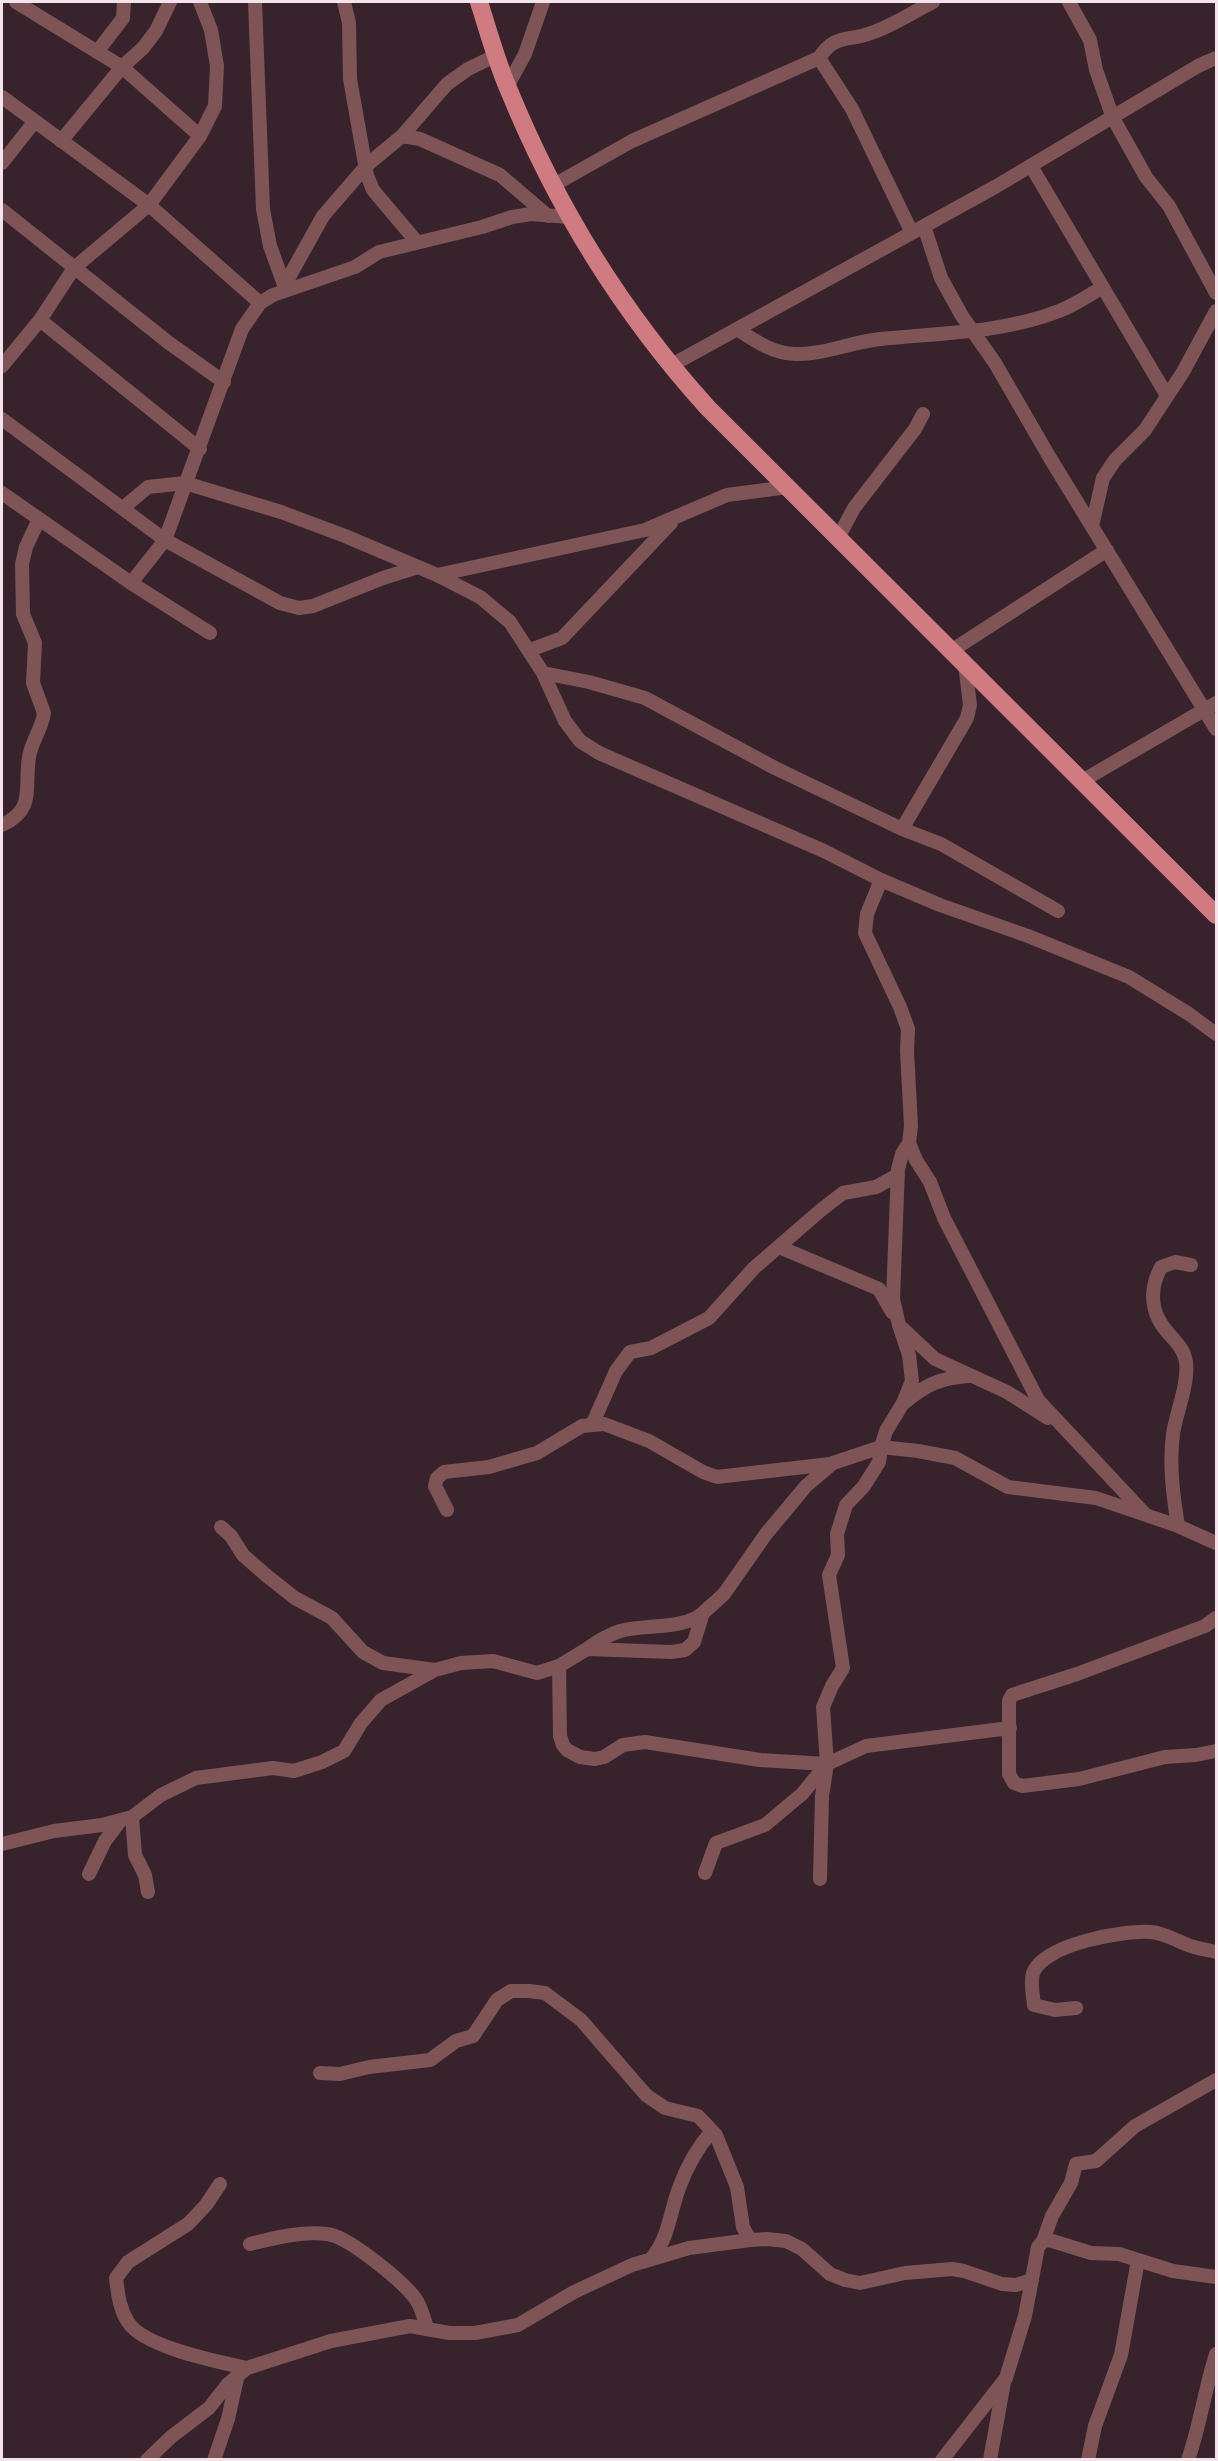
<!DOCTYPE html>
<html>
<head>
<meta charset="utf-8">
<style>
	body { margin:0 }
	#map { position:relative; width:1218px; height:2461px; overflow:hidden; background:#38232d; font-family:Helvetica,sans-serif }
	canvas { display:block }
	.frame { position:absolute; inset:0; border:3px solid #f3e4eb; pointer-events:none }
</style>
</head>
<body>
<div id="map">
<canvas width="1218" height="2461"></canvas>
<div class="frame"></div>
</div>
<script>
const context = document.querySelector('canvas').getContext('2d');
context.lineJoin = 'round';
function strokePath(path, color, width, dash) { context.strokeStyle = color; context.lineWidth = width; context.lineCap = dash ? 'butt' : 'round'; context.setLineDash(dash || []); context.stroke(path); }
strokePath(new Path2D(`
	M16,2L122,67L200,136
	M255,2L263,209L270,246L286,290
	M344,2L349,23L350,79L367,175L373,190L416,241
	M1069,2L1090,40L1096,70L1113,118L1146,177L1169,206L1216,293
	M97,52L123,18L124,2
	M819,58L852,109L912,233
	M507,87L525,54L543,2
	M2,97L149,205L260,303
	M402,136L420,139L500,175L548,216
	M61,141L122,67L143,48L156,31L170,2
	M2,163L35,121
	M1031,166L1166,394
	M552,186L632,141L819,58C836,33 847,42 871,33C892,26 913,12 933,2
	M2,210L169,343L224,382
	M924,226L941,278L962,316L995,363L1050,458L1216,729
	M284,286L323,216L367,165L402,136L447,84L468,69L497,55
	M40,320L200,449
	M737,329C755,341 772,353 795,354C824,355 851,342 880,339C939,333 1003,333 1059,311C1075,305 1089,295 1103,287
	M2,366L40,320L74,268L149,205L200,136L215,106L217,66L211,30L200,2
	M670,366L995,187L1198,66L1216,58
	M2,419L165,540L280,603L299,608L313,606L383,578L418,567
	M2,493L131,583L210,633
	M123,508L148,487L185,483L281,512L345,536L437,575L480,597L510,622L543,673L565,721L580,741L599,753L824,851L881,880L940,905L1028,936L1129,977L1189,1014L1216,1034
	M1092,526L1103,478L1115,460L1145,430L1183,372L1216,311
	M838,538L854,508L915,429L923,414
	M437,575L645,530L727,495L788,487
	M131,583L165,540L242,329L260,303L273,295L355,267L379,252L482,227L512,217L531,214L569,217
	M530,650L562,638L671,523
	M951,651L1107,550
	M543,673L589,682L645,698L775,768L902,829L941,844L1058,911
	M1082,781L1216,703
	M2,825C36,809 24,788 29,757C31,742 42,729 44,713L33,683L35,643L23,614L22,564L26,547L39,519
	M902,829L967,718L970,705L965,664
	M881,880L867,914L865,933L900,1007L908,1029L907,1051L911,1126L909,1143L902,1154L898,1169L893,1299L899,1325L909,1355L912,1381L903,1403L886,1431L881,1447L918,1451L955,1458L1008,1487L1096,1498L1178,1526L1216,1543
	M909,1143L916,1160L930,1182L944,1218L1038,1400L1144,1513
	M779,1247L879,1289L892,1312
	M902,1328L935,1359L1007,1392L1048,1418
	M905,1402C927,1384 940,1378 969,1376
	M592,1425L616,1371L630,1352L651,1348L709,1318L754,1268L821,1210L843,1193L876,1187L898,1175
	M447,1510L435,1486L437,1478L444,1472L489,1467L537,1453L582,1426L604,1424L649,1441L703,1472L717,1477L830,1464
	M1178,1526C1173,1495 1169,1465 1173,1434C1176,1413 1189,1383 1186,1362C1183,1343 1167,1336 1159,1320C1150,1303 1152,1284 1161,1267L1175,1262L1191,1265
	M221,1527L231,1536L243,1555L267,1576L295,1598L332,1618L363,1652L383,1663L435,1670
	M1216,1618L1205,1626L1077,1674L1012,1695L1009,1701V1774L1014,1783L1022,1786L1079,1779L1165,1757L1196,1755L1216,1751
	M587,1649C598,1641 608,1635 620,1631C645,1624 684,1630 703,1613
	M132,1817L135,1855L145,1875L148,1892
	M2,1844L54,1831L102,1825L132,1817L161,1795L196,1778L273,1768L294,1771L322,1762L344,1751L361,1723L381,1700L435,1670L461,1663L493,1661L537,1673L559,1666
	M705,1873L716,1843L765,1825L802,1794L826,1765
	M89,1874L105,1841L120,1821
	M820,1879L822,1796L827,1764L823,1707L832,1686L843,1668L829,1575L838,1555L837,1534L846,1505L864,1486L879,1462L881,1447L833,1463L806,1486L766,1534L724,1594L703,1613L694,1642L685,1650L671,1652L587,1649L559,1666L560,1736L563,1745L567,1750L580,1757L595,1759L604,1757L623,1745L645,1742L760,1760L827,1764L866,1746L1010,1728
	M1076,2008L1055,2010L1034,2005C1033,1995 1030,1983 1033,1973C1044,1944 1123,1930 1151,1932C1166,1933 1180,1943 1194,1947C1201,1949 1209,1950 1216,1952
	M320,2073L340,2074L369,2067L430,2060L456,2041L473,2036L497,2000L511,1991H529L545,1993L581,2020L646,2095L665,2108L698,2116L716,2135L737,2187L743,2227L750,2240
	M220,2184L206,2205L188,2224L128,2262L116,2278C118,2293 119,2308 128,2322C143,2347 219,2362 247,2368
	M1043,2241L1052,2216L1071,2183L1076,2164L1096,2161L1135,2126L1216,2080
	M250,2244C274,2238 301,2231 327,2234C348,2236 402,2281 415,2298C421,2306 424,2318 427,2328
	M652,2258C669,2237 670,2212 679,2188C687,2166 697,2148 712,2131
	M147,2460L171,2437L209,2408L228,2384L247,2368L331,2341L410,2326L449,2333H475L518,2325L574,2292L632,2265L689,2248L750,2240L767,2239L786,2241L802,2249L830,2274L845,2280L860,2283L905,2273L952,2269L964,2271L1002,2284L1016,2285L1032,2280
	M214,2460L228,2419L238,2374
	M942,2460L1006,2378L1025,2316L1038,2247L1043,2241L1049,2240L1091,2253L1119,2254L1173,2271L1216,2277
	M990,2460L1004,2382
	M1088,2460L1095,2426L1121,2355L1138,2260
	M1188,2460C1200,2425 1205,2389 1216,2354`), '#7e5457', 14);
strokePath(new Path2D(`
	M479,2C488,30 496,60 508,88C556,206 622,313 708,408L1216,915`), '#d07a82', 18);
</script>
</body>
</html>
